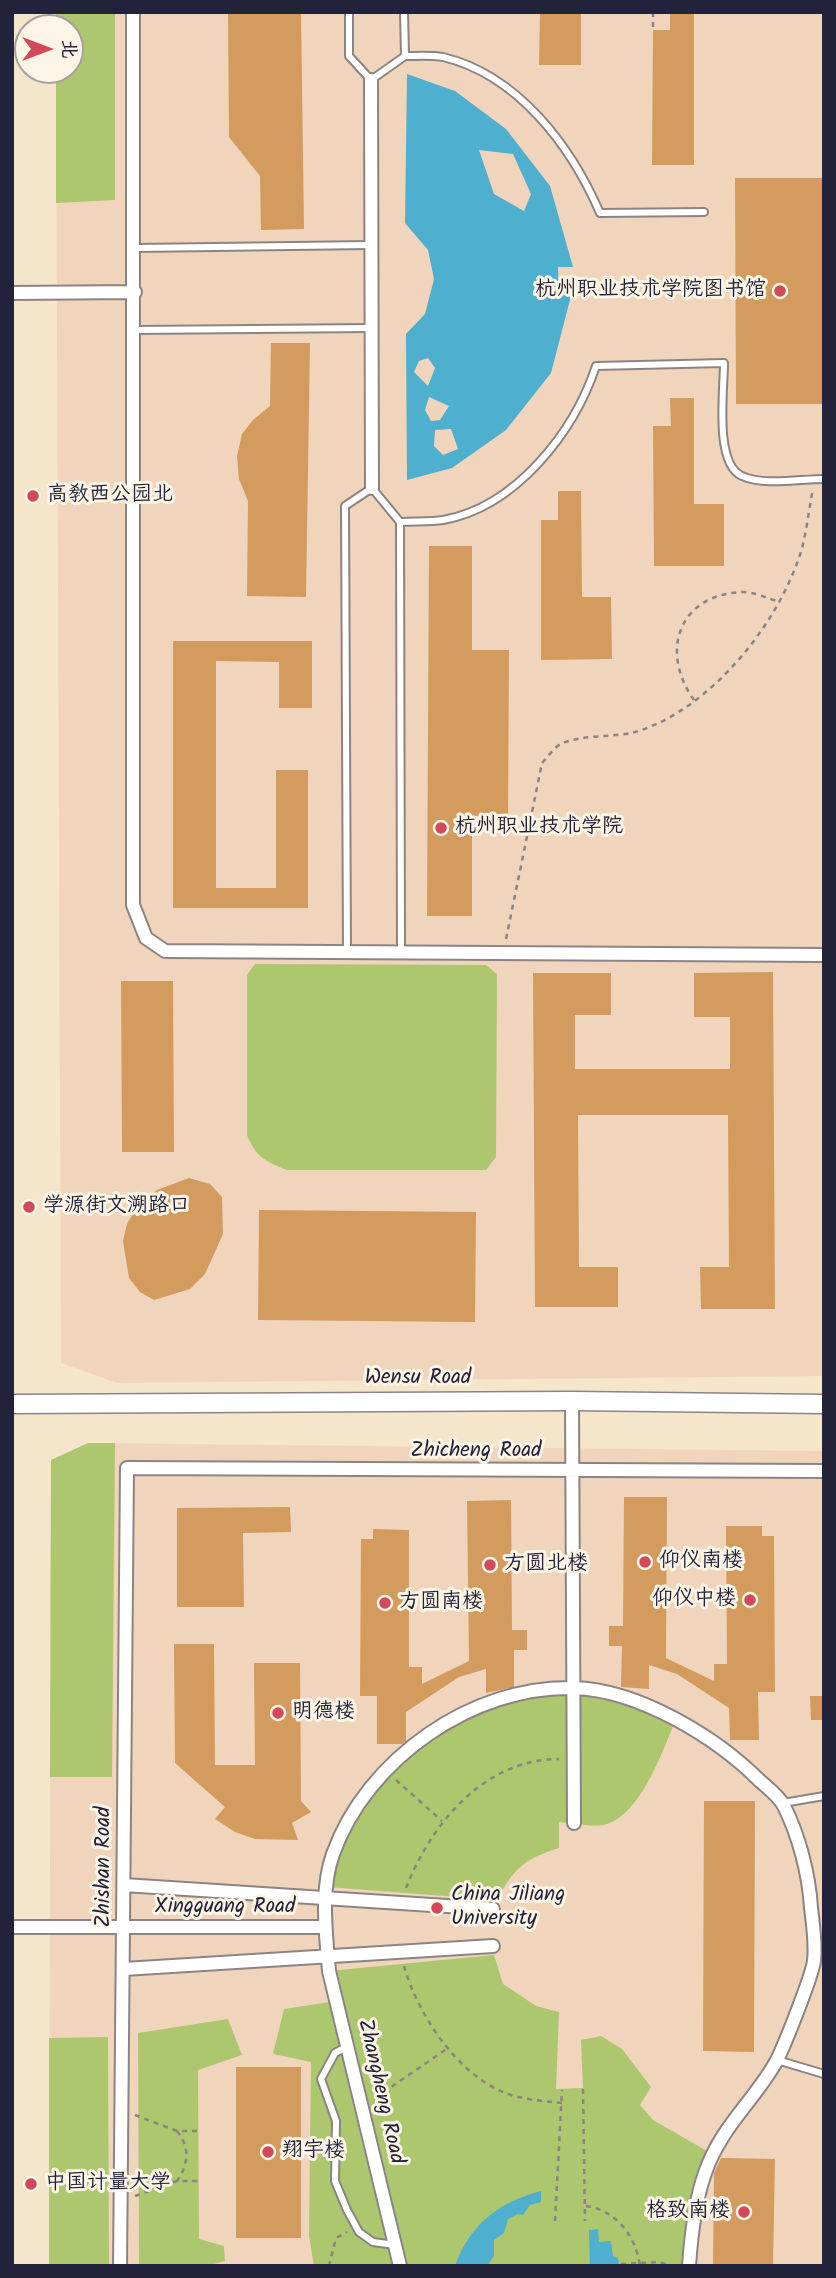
<!DOCTYPE html>
<html>
<head>
<meta charset="utf-8">
<style>
	body { margin:0 }
	#map { position:relative; width:836px; height:2278px; overflow:hidden; background:#f5e5cb; font-family:Kalam,"LXGW WenKai TC",sans-serif }
	canvas { display:block }
	.frame { position:absolute; inset:0; border:14px solid #22223b; pointer-events:none }
	.north { position:absolute; left:14px; top:14px; width:70px; height:70px; box-sizing:border-box; background:#fcf5e5; border:2px solid #a5a1a1; border-radius:50%; rotate:90deg; font-size:19px; font-weight:700; line-height:28px; text-align:center; color:#22223b }
	.north::after { content:''; display:block; margin:auto; width:24px; height:32px; background:#d1495b; clip-path:polygon(50% 0,100% 100%,50% 72%,0 100%) }
</style>
</head>
<body>
<div id="map">
<canvas width="836" height="2278"></canvas>
<div class="frame"></div>
<div class="north">北</div>
</div>
<script>
const context = document.querySelector('canvas').getContext('2d');
context.lineJoin = 'round';
function paint(path, color) { context.fillStyle = color; context.fill(path, 'evenodd'); }
function strokePath(path, color, width, dash) { context.strokeStyle = color; context.lineWidth = width; context.lineCap = dash ? 'butt' : 'round'; context.setLineDash(dash || []); context.stroke(path); }
function drawText(font, color, halo, rows, align = 'center') {
  context.font = font + ' Kalam,"LXGW WenKai TC",sans-serif'; context.lineWidth = 6; context.setLineDash([]); context.textBaseline = 'middle'; context.strokeStyle = halo; context.fillStyle = color; for (const [text, x, y, turn = 0] of rows) {
    context.save(); context.translate(x, y); context.rotate((+turn || 0) * Math.PI / 180); context.textAlign = isNaN(turn) ? turn : align; if (halo) context.strokeText(text, 0, 0); context.fillText(text, 0, 0); context.restore();
  }
}
paint(new Path2D(`
	M56,12H824V1376L117,1383L61,1363L56,70H70V28H56Z
	M88,1443L824,1451V2266H49L51,1460Z`), '#f0d5bc');
paint(new Path2D(`
	M56,12H115V200L56,203V70H70V28H56Z
	M255,964L486,965L497,974L496,1157L486,1170H287C266,1162 255,1156 247,1135V975Z
	M88,1443H115L112,1777H50L51,1460Z
	M575,1688L676,1719C663,1750 640,1818 603,1825C590,1827 572,1823 559,1822V1848C524,1859 514,1868 497,1900L327,1887L356,1809L441,1724L509,1696Z
	M494,1955L503,1984L536,2006L559,2012L556,2089L583,2088L581,2040L601,2036L622,2049L651,2087L640,2105L653,2120L714,2155L705,2173L689,2266H314L309,2236L311,2062L273,2054L284,2009L336,2001L329,1971Z
	M228,2019L242,2055L198,2070L199,2239L224,2246L225,2261L206,2266H139L138,2033Z
	M108,2037L109,2266H49V2038Z`), '#acc76d');
paint(new Path2D(`
	M407,74L455,91L506,129L550,186L573,267H558L559,292H572L551,373L506,430L452,468L407,480L406,334L425,314L434,279L428,250L405,223ZM479,150L513,154L531,194L524,211L494,194ZM428,358L435,368L428,386L414,372L419,361ZM429,397L449,406L440,420L431,421L425,410ZM451,429L458,449L443,455L434,446L435,430Z
	M541,2191V2202L530,2205L523,2215L518,2214L508,2219L504,2233L494,2240V2256L487,2266H455C470,2224 499,2202 541,2191Z
	M598,2229L599,2242L611,2241L613,2256L618,2258L619,2266H590L589,2230Z`), '#4fafce');
paint(new Path2D(`
	M228,12H301L304,229L261,230L260,176L229,137Z
	M540,12H581V65H539Z
	M670,12H694V165H652L653,30H670Z
	M735,178H824V404H736Z
	M271,343H310L306,597L247,596L248,501L239,479L237,456L242,434L253,420L270,406Z
	M670,398H694V504H724V566H654L653,426H671Z
	M558,491H581L582,597H611L612,659L541,660V520H558Z
	M429,546H472V650H509L508,816H472V916H427Z
	M173,641H312V708H279V662L216,661V888H276V770H308V908H173Z
	M773,972L775,1309H701L700,1267H729L728,1115H578L579,1267H618V1307H535L533,973H611V1015H575V1069H730V1017H694V973Z
	M121,981H173L174,1152H122Z
	M189,1178L210,1184L222,1197L223,1234L205,1274L190,1289L154,1300L140,1292L129,1278L123,1241L127,1224L138,1205L157,1190Z
	M259,1210L476,1212L475,1322L258,1320Z
	M624,1497H667L666,1658L714,1681V1664H727L726,1526H762V1536H774L775,1692H758L759,1740H730L729,1708L677,1674L649,1665V1689L621,1687L622,1646H609V1626H623Z
	M511,1500L512,1630H527V1650H514V1687L486,1693V1669L459,1677L406,1712V1741L402,1744H377V1696H360L361,1539H373V1529L409,1530V1667H422V1684L469,1661L467,1501Z
	M290,1507L291,1532L243,1533L244,1607H177V1508Z
	M174,1644H214L215,1765H255L254,1663H300L301,1801L311,1812L292,1823L298,1840L255,1839L235,1832L215,1819L225,1807L175,1763Z
	M810,1696H824V1720H811Z
	M704,1801H755L754,2052L703,2051Z
	M236,2067H301V2238H236Z
	M721,2158L775,2159L773,2266H713L714,2173Z`), '#d39b5d');
const lane = new Path2D(`
	M349,12V56L371,80L405,56L404,12
	M405,56C417,56 431,55 443,57C518,75 571,146 600,213L704,212
	M135,248L371,245
	M135,330L371,328
	M400,522C414,521 429,522 443,520C516,507 574,432 596,366L724,363C724,390 714,464 742,476C764,486 800,479 824,479
	M347,952L345,506L372,488L400,522L401,952
	M783,1803L824,1796
	M348,2046L335,2053L321,2079L336,2121L335,2181L347,2210L359,2232L373,2242L395,2245
	M777,2060L824,2074`);
const street = new Path2D(`
	M133,12V905L146,938L165,951L824,955
	M371,80L372,488
	M12,293L135,292
	M572,1401L574,1823
	M124,1885L493,1909
	M12,1927H325
	M124,1969L493,1946
	M120,2266L127,1468L824,1471
	M400,2266L329,1971C326,1934 320,1890 333,1854C367,1759 473,1685 574,1688C639,1690 716,1737 760,1781C768,1788 779,1796 784,1806C799,1836 809,1874 811,1908C813,1924 816,1944 814,1961C812,1976 785,2044 777,2060C756,2099 721,2126 705,2173C695,2201 691,2237 689,2266`);
const secondary = new Path2D(`
	M12,1404L572,1401L824,1404`);
strokePath(lane, '#8c8483', 10);
strokePath(street, '#8c8483', 16);
strokePath(secondary, '#8c8483', 21);
strokePath(new Path2D(`
	M653,12V30
	M694,700C659,651 679,594 743,592C755,592 769,599 780,602
	M506,939L542,763C547,758 554,747 561,744C582,734 612,738 635,732C711,710 781,621 802,548C807,529 809,508 813,489
	M396,1780L442,1821
	M406,1888C431,1824 484,1759 559,1759
	M404,1966C418,2015 458,2076 508,2094C525,2100 544,2101 562,2103
	M583,2089L585,2221
	M374,2095L381,2094L448,2048
	M135,2115L177,2131H198
	M177,2131C190,2147 189,2164 177,2181
	M135,2196L177,2181H199
	M586,2206C616,2210 636,2236 640,2266
	M555,2221L562,2090
	M621,2264L659,2262L672,2266
	M329,2266L336,2238L347,2232`), '#8c8483', 2.5, [5, 5]);
strokePath(lane, '#fff', 6);
strokePath(street, '#fff', 12);
strokePath(secondary, '#fff', 18);
for (const [x, y, r, color] of [
	[780,291,7,"#d1495b"],
	[33,496,7,"#d1495b"],
	[441,828,7,"#d1495b"],
	[29,1207,7,"#d1495b"],
	[645,1562,7,"#d1495b"],
	[490,1565,7,"#d1495b"],
	[750,1600,7,"#d1495b"],
	[385,1603,7,"#d1495b"],
	[278,1713,7,"#d1495b"],
	[437,1908,7,"#d1495b"],
	[268,2152,7,"#d1495b"],
	[31,2184,7,"#d1495b"],
	[744,2212,7,"#d1495b"]
]) { const dot = new Path2D(); dot.arc(x, y, r, 0, 2 * Math.PI); context.fillStyle = color; context.fill(dot); strokePath(dot, '#fcf5e5', 2.5); }
drawText('21px', '#22223b', '#fcf5e5', [
	["杭州职业技术学院图书馆",766,291,"right"],
	["高教西公园北",47,496],
	["杭州职业技术学院",455,828],
	["学源街文溯路口",43,1207],
	["仰仪南楼",659,1562],
	["方圆北楼",504,1565],
	["仰仪中楼",736,1600,"right"],
	["方圆南楼",399,1603],
	["明德楼",292,1713],
	["China Jiliang",451,1896],
	["University",451,1920],
	["翔宇楼",282,2152],
	["中国计量大学",45,2184],
	["格致南楼",730,2212,"right"]
], 'left');
drawText('21px', '#22223b', '#fcf5e5', [
	["Wensu Road",418,1379],
	["Zhicheng Road",476,1452],
	["Zhishan Road",105,1867,-90],
	["Xingguang Road",225,1908],
	["Zhangheng Road",379,2092,77]
]);
</script>
</body>
</html>
